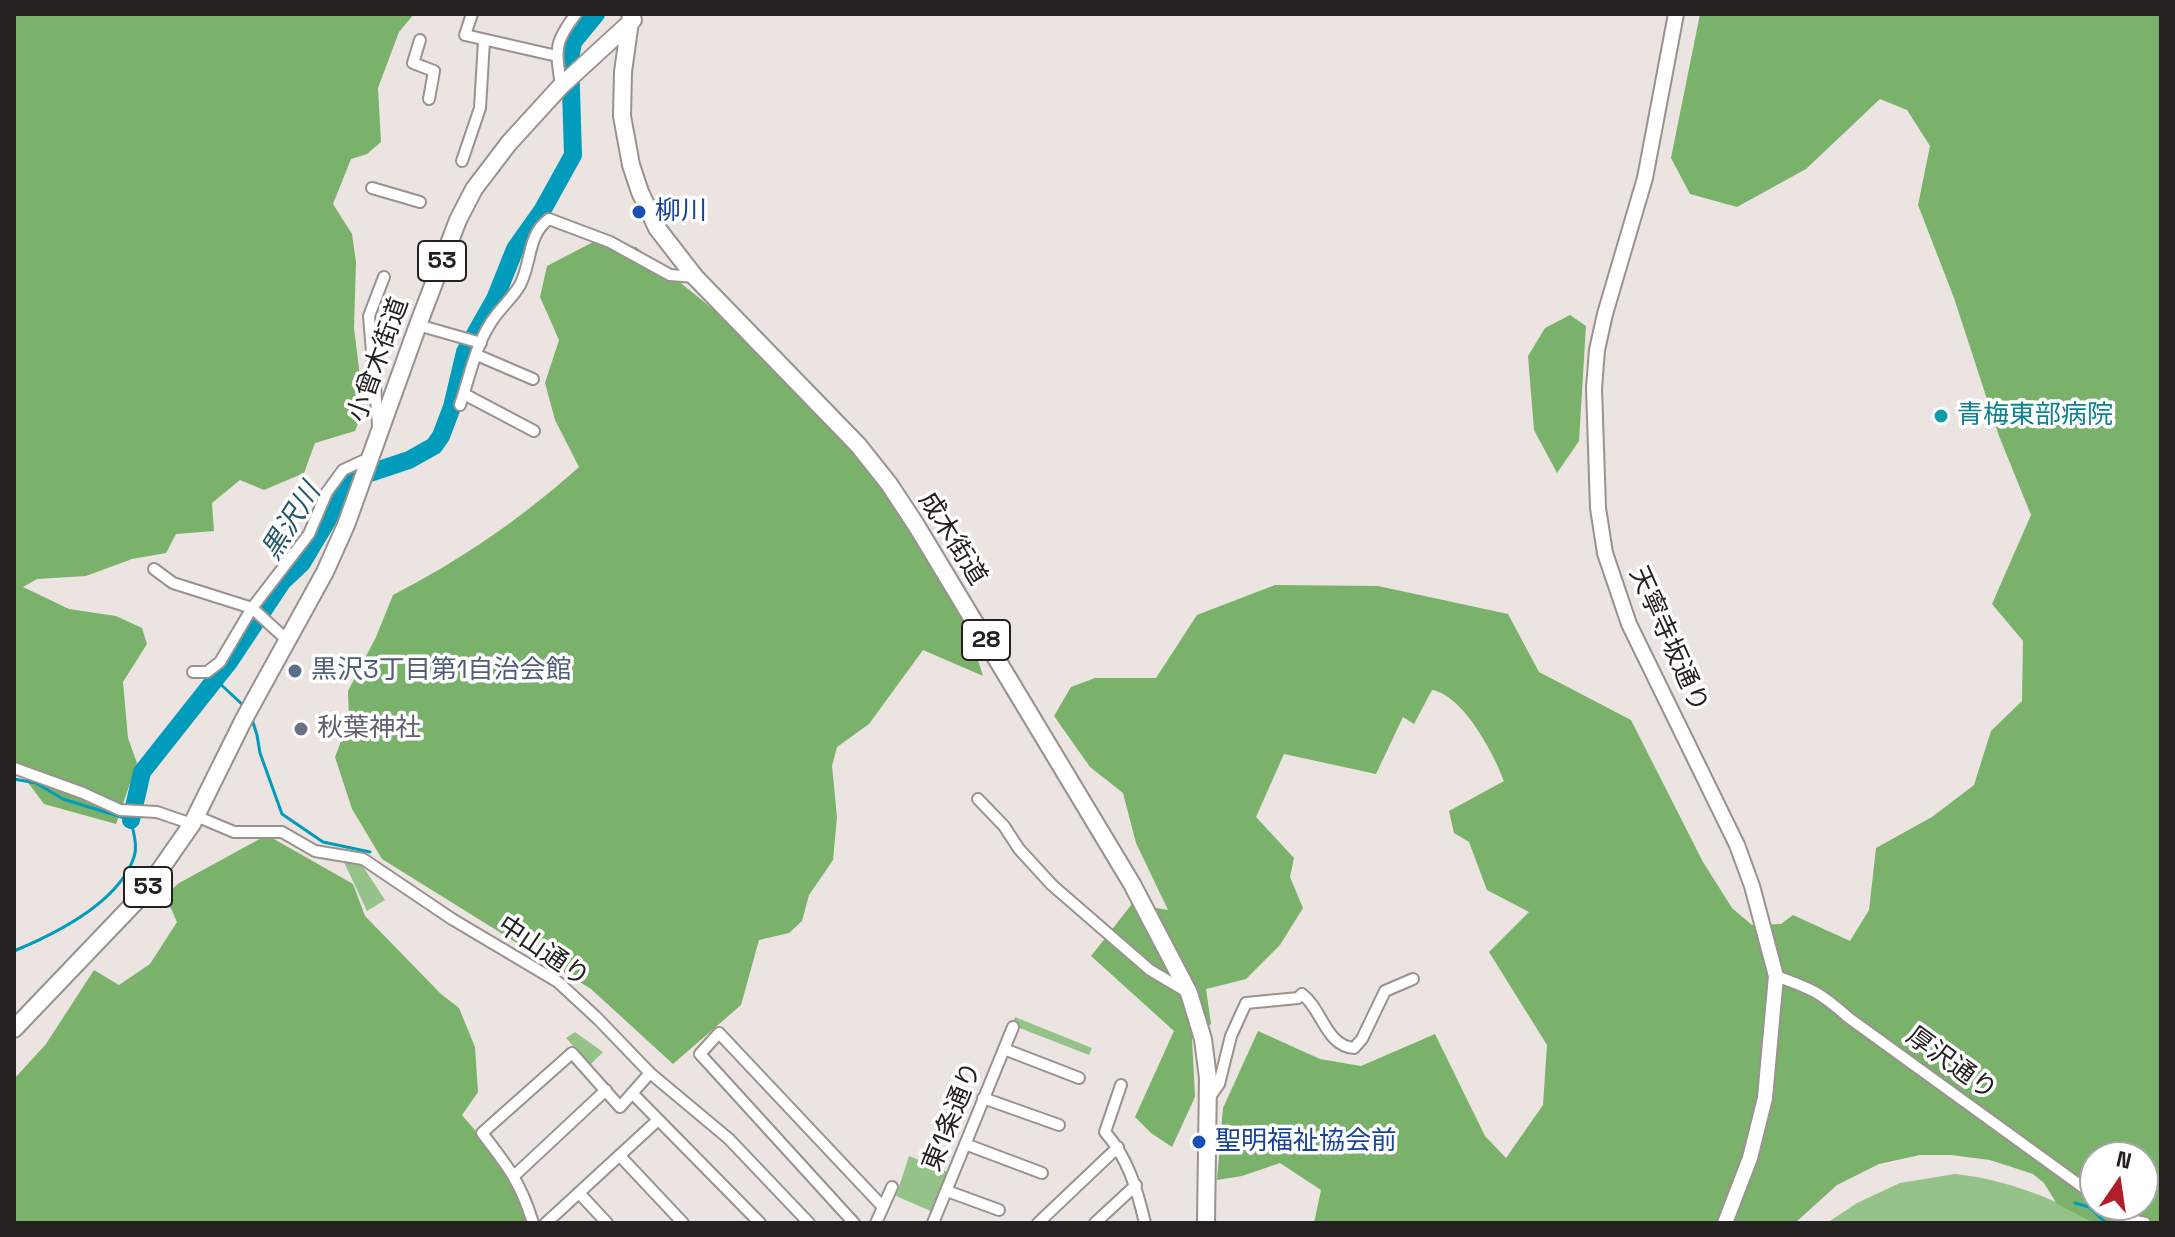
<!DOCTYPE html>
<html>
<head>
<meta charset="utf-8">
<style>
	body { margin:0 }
	#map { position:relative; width:2175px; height:1237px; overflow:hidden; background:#ebe4e1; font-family:"Space Grotesk",sans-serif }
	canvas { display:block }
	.frame { position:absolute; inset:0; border:16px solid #242120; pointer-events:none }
	.north { position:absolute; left:2079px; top:1141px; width:80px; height:80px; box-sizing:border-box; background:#fff; border:2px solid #a7a6a6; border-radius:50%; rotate:13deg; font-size:22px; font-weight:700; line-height:32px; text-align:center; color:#242120 }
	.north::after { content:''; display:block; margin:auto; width:28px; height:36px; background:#b11f2b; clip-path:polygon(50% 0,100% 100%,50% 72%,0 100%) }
</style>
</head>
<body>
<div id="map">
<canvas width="2175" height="1237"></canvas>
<div class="frame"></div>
<div class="north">N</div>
</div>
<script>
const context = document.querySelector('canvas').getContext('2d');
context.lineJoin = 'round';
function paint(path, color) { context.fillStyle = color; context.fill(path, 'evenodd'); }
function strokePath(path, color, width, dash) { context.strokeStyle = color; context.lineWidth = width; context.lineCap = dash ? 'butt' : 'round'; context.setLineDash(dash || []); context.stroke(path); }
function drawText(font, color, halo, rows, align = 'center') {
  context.font = font + ' "Space Grotesk","Noto Sans JP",sans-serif'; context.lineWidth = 7; context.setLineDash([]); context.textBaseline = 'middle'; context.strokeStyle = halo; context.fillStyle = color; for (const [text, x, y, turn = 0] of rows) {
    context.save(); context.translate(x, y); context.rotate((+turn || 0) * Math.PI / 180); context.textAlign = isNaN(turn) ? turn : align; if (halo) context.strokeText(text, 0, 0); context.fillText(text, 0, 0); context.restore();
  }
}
paint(new Path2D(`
	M343,860L360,862L385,900L367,911Z
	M1015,1017L1092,1048L1089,1055L1012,1025Z
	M575,1032L603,1052L590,1065L566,1038Z
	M909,1156L948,1172L933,1212L896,1196Z
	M1955,1174C2009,1179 2055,1201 2104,1223H1827L1857,1203L1900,1183Z`), '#95c289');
paint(new Path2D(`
	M14,14H414L399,32L378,88L381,142L367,154L351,159L333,204L352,234L356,262L354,328L364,409L355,431L315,443L304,473L264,490L240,480L212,503L214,531L176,534L166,553L132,559L86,576L37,579L23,587L69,609L116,616L142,628L147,644L123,682L128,738L137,763L116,824L44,804L14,764Z
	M1700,14H2161V1223H2094L2057,1204L2044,1183L2033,1174L1990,1160L1951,1155H1920L1879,1164L1837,1185L1795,1223H1314L1321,1190L1280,1163L1242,1176L1217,1180L1223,1108L1258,1031L1320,1059L1361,1066L1435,1034L1485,1136L1506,1158L1543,1105L1547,1045L1489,952L1529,912L1487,890L1469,842L1454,833L1449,811L1504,781C1494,754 1463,695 1432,690L1414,724L1403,717L1376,774L1284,754L1256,817L1294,858L1290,877L1303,908L1280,945L1246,979L1206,989L1211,1024L1192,1038L1195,1097L1172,1147L1151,1133L1135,1117L1174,1031L1091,956L1132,904L1168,910L1136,843L1123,793L1090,767L1054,716L1071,687L1095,678H1156L1197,615L1275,585L1378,586L1508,614L1539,672L1631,720L1703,862L1732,908L1752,925L1781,924L1793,915L1850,941L1869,910L1876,848L1932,817L1974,785L1991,731L2022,701L2023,641L1992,604L2031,515L1999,436L1954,298L1918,205L1930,146L1907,110L1880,99L1806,169L1737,207L1690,194L1671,158ZM2095,1157H2143V1205H2095Z
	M595,241L636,247L734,326L858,454L914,527L968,629L983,676L923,650L869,724L837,747L832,766L837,817L833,860L809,895L802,921L789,933L759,940L741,1005L673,1064L591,989L382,859L352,809L335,757L349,720L348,691L376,637L393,595C461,560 522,518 579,467L555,420L545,383L559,340L540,297L547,266Z
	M1570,315L1586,326L1579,441L1557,473L1534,430L1528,356L1545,328Z
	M267,835L353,884L365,916L441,994L459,1008L475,1047L478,1092L462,1115C487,1145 524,1182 528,1223H14V1079L46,1044L94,970L119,985L150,964L177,922L165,895L179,883Z`), '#7ab26b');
strokePath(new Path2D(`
	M215,679L245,707
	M251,716L257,735L260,753L282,814L323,842L370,852
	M14,779L36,783L63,799L131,820C133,832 138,845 134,857C119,902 55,934 14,951
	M2075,1203L2089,1207L2106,1223`), '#019bbb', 3);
strokePath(new Path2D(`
	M131,820L142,772L229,662L282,582L302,563L352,479L409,460L434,446L441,436L452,407L465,352L495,299L515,249L542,211L573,155L570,59L573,42L596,14`), '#019bbb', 18);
const street = new Path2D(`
	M472,14L465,35L557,56
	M420,40L413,63L434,71L429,99
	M561,86C556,50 553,44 576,14
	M462,161L480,108L484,41
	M372,188L420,202
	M418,325L481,343
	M477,355L533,379
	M464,394L534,431
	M460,405C469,379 475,347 490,324C498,310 512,299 520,285C532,262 527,235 549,219L610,242L670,275L695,277
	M378,424L369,316L384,277
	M154,569L173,583L252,608L287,640
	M193,672H207L220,662L252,608L309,534L327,492L343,470L369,458
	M14,768L83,793L120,810L157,812L192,824
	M978,799L1004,826L1019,849L1052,885L1150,970L1187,992
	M196,816L234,832H282L315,851L363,859L452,919L558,982L597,1018L650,1073L729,1139L809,1223
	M1776,976C1812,989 1820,992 1849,1018L2095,1196
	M1004,1049L1079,1078
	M1121,1085L1105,1132C1128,1158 1137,1189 1145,1223
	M632,1093L760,1223
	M1210,1097L1219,1084L1231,1036L1246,1003L1298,998L1302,994C1322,1009 1326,1046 1354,1048L1362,1039L1385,991L1413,979
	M983,1098L1059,1125
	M965,1144L1042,1173
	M620,1156L683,1223
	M515,1175L606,1090
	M947,1191L999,1210
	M580,1194L607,1223
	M2106,1205L2131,1220L2145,1223
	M533,1223C521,1183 507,1165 482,1133L572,1053L620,1107L650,1073
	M546,1223L658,1120
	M854,1223L700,1054L719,1033L883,1207
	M876,1223L892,1187
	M933,1223L1013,1027
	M1038,1223L1118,1147
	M1095,1223L1136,1185`);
const secondary = new Path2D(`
	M1676,14L1645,178L1605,314L1597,350L1594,388L1598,508L1605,553L1629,624L1737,845L1752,886L1776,976L1765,1098L1750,1158L1725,1223`);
const primary = new Path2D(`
	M631,14L623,72L622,116L631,165L640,192L657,228L695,277L858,445L889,484L916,525L1132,884L1189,993L1203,1039L1208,1078L1206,1223
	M14,1029L144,893L192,824L244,719L325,572L346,525L418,325L458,220L474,189L509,143L561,86L633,20`);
strokePath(street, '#99928f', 14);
strokePath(secondary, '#99928f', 18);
strokePath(primary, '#99928f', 20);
strokePath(street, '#fff', 10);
strokePath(secondary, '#fff', 14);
strokePath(primary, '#fff', 16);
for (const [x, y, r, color] of [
	[639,212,8,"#1a4fb4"],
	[1941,416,8,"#0f9aa8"],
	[295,671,8,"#5c6f8a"],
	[301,729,8,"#6b7280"],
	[1199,1142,8,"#1a4fb4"]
]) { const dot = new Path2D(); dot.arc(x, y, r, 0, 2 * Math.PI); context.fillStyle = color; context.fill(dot); strokePath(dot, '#fff', 3); }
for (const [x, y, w] of [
	[442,261,48],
	[986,640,48],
	[148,887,48]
]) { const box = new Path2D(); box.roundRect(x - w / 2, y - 20, w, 40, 6); context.fillStyle = '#fff'; context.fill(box); strokePath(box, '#242120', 2); }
drawText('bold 24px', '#242120', null, [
	["53",442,261],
	["28",986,640],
	["53",148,887]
]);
drawText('26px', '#164399', '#fff', [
	["柳川",655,212],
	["聖明福祉協会前",1215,1142]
], 'left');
drawText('26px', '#242120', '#fff', [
	["小曾木街道",379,360,-70],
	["成木街道",952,539,58],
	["天寧寺坂通り",1668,640,66],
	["中山通り",543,952,34],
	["厚沢通り",1951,1064,36],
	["東1条通り",953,1117,-68]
]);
drawText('26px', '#0d838f', '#fff', [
	["青梅東部病院",1957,416]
], 'left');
drawText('26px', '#4e5e75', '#fff', [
	["黒沢3丁目第1自治会館",311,671]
], 'left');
drawText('26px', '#5b616d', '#fff', [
	["秋葉神社",317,729]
], 'left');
drawText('italic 28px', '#265866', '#fff', [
	["黒沢川",292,522,-58]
]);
</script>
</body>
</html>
